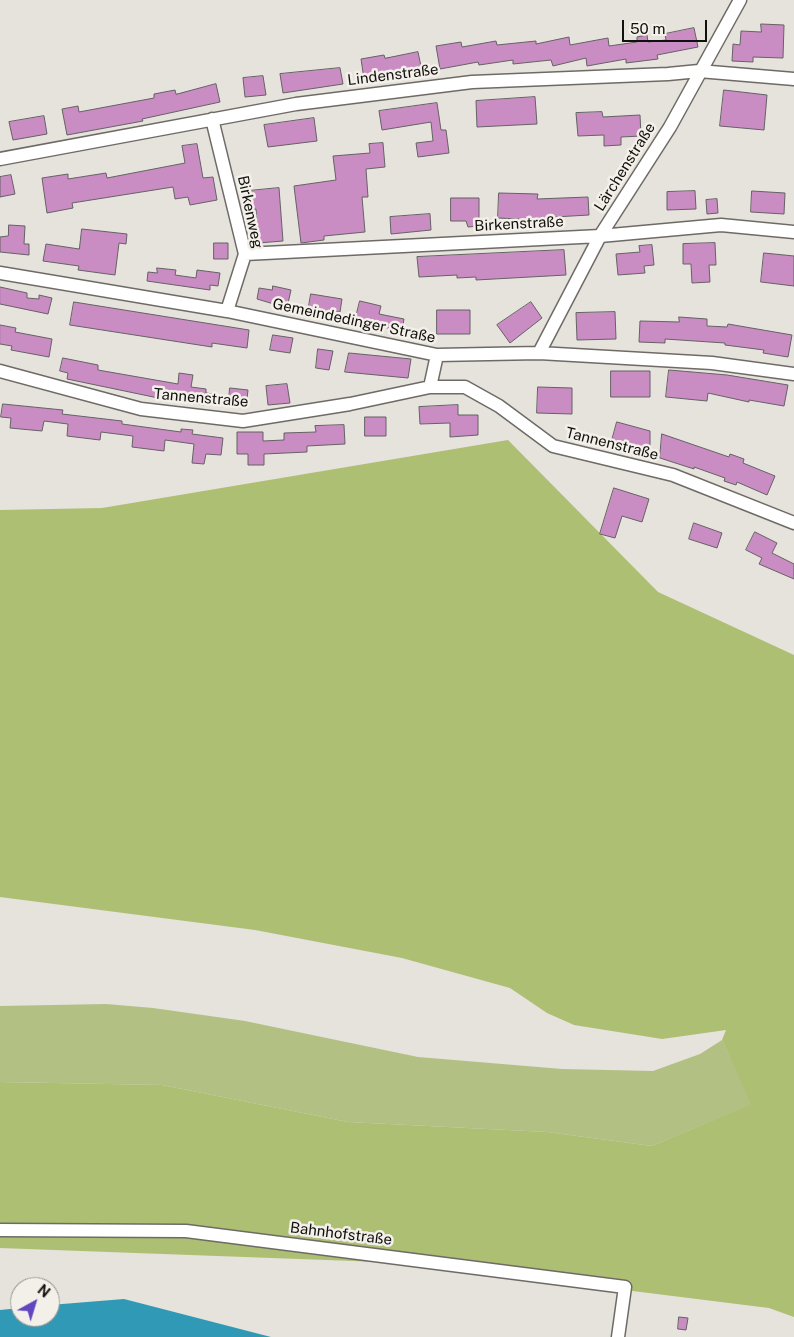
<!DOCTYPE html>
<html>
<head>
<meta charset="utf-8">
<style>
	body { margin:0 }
	#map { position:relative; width:794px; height:1337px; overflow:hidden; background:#e6e2dc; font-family:"Public Sans",sans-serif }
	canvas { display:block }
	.north { position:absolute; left:10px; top:1277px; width:50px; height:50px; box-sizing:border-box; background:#f3efe9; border:1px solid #999691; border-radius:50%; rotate:39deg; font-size:14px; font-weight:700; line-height:20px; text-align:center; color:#12100e }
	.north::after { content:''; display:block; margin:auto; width:18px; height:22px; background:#6246bf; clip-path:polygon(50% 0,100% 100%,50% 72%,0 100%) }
	.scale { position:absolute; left:622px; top:20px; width:85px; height:22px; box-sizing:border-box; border:2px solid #12100e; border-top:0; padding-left:6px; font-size:15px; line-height:18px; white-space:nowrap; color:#12100e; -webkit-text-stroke:4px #f3efe9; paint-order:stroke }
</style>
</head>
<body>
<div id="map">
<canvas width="794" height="1337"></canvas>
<div class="north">N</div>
<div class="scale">50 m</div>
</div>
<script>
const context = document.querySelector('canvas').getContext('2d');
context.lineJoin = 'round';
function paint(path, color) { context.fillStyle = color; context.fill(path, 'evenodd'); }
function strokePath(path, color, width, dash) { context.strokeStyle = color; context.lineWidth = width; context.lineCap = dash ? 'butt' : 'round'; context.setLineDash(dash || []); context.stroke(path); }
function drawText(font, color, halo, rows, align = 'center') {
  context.font = font + ' "Public Sans",sans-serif'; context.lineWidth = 5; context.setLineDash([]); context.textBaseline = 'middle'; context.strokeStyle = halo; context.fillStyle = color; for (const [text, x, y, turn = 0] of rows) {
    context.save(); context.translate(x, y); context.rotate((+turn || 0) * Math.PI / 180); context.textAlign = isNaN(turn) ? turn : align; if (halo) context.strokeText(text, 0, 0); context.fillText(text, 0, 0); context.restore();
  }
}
paint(new Path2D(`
	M106,1004L153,1008L245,1021L418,1057L562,1069L653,1071L700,1054L722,1040L752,1104L652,1146L547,1132L348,1122L162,1085L0,1082V1006Z`), '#b2c084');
paint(new Path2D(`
	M508,440L658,592L794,655V1317L769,1308L408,1263L0,1248V1082L162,1085L348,1122L547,1132L652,1146L751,1104L722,1040L726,1030L662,1039L574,1025L547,1013L510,988L402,958L255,930L0,897V510L102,508Z`), '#adbf72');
paint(new Path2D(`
	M124,1299L271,1337H0V1310L20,1308V1317H50V1305Z`), '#2f99b6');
const building = new Path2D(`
	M761,24L784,25L783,58L753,57V62L732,61L733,44L740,45L741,31L761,32Z
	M694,28L698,47L657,55L658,59L626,63V59L587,66L586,58L553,66L551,60L513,64V60L479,65L478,62L440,69L436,46L461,42L462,47L496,41L497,45L536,41V44L569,37L570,45L608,38L609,46L637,42V37L647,35L648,42L666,40L665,34Z
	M418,52L422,71L364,79L361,59L384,55L385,58Z
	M340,68L343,84L283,93L280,74Z
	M263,76L266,95L245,97L243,78Z
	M216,84L220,102L142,119L143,121L67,135L62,109L78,106L79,112L154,98V94L175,90L176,94Z
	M724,90L767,95L764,130L720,126Z
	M535,97L537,124L477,127L476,101Z
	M437,103L441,130H446L449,153L418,157L416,143L433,141L431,122L382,130L379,111Z
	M602,112L603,117L640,115L641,136L621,137V145L604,146V135L578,136L576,113Z
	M44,116L47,134L13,140L9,122Z
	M314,118L317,141L268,147L264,125Z
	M383,143L385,167L366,169L368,197H362L365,232L324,236V240L301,243L294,186L336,180L333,156L370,153L369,144Z
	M197,144L203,178L213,177L217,200L190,205L188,197L175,199L173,187L72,203L73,208L47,213L42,178L68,174V179L106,173L107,178L185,163L182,146Z
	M11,175L15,194L0,197V177Z
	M279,188L283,241L258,243L256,209L250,210L248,191Z
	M695,191L696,209L667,210V192Z
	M752,191L785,193L784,214L751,212Z
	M499,193L538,194L537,199L588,197L589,215L537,218V227L519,226V219L498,218Z
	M451,198H479V226L468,227L466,221H451Z
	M717,199L718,213L707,214L706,200Z
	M430,214L431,230L391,234L390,217Z
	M9,225L25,226L24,244H29V255L0,252V237L8,236Z
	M82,229L127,234L126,244L119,243L115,275L78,270L79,266L43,261L46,244L79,249Z
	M214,243H228V259H214Z
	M715,243L716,265H709L710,282L692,283L691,264H683V244Z
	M652,245L654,265L644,266L645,273L618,275L616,254L640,252L639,246Z
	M564,250L566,275L476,280V277L457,278V275L419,277L417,257Z
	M764,253L794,256V286L761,282Z
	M157,268L176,270L175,275L196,278L197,270L220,273L218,286L210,285V290L147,281L148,272L157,273Z
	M273,286L291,290L287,308L257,299L259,288L272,290Z
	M0,287L27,293V298L39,299V295L52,298L48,314L0,304Z
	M311,294L342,299L340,312L331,310L330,316L308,312Z
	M360,301L381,306L379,314L404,319L402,331L355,321Z
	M74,302L249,330L247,348L212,343V347L70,325Z
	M531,302L542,318L510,343L497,325Z
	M437,310H470V334H437Z
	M615,312L616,339L577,340L576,313Z
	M679,317L707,319V326L727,327L728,324L792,335L788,357L763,353L764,350L725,345V343L665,339V343L639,342L640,321L679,322Z
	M0,325L16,328L15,332L52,339L49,357L11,350L12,346L0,344Z
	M273,335L293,338L290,353L270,350Z
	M318,349L333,351L329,370L316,368Z
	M349,353L411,359L408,378L345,372Z
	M63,358L98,365V370L178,384L179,373L193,375L191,387L206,389V393L227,396L226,405L204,403V405L163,399L67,379L68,373L60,371Z
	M669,370L727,375L788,385L784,406L749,400V402L708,393L707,401L666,397Z
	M611,371H650V397H611Z
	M287,384L290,403L268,405L266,386Z
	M538,387L572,388V414L537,413Z
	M230,388L248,390L246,407L236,406V400H229Z
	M3,404L63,410L62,414L122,421V424L181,432V429L193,430L192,434L223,438L221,455L206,454L204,464L192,463L194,444L165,440L164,451L132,447L133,436L101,432L100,440L67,436L68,424L44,421L42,431L10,428L11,418L1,417Z
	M458,405V415H478V435L450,437V423L420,424L419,407Z
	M365,417H386V436H365Z
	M617,422L650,431V454L611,444Z
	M344,425L345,444L307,446V452L264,454V465H248V454H237V432H263V441L284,440V433L316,432L315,426Z
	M662,434L729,457L730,454L744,459L743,463L775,476L767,495L737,482L736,485L724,481L725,478L694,467V469L660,458Z
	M614,488L649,499L642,522L622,516L615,538L600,534Z
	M694,523L722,533L717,548L689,539Z
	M755,532L777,543L772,553L794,564V579L759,564L762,558L746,550Z
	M679,1317L688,1318L686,1330L678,1329Z`);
paint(building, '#c98dc3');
strokePath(building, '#656165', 1);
const minor = new Path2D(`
	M212,119L245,254L227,311
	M0,159L296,104L472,82L668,74L699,71L794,79
	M245,254L600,236L721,225L794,232
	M0,273L227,311L437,355L539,353L712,363L794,374
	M539,353L600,236L670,127L740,0
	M0,371L141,409L243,421L350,404L430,387H465L499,406L553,446L673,475L794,523
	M430,387L437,355
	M0,1230L186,1231L625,1287L618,1337`);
strokePath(minor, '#6e6b66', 15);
strokePath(minor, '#fff', 12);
drawText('15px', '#12100e', '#f3efe9', [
	["Lindenstraße",393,75,-7],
	["Lärchenstraße",625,167,-58],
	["Birkenweg",250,212,78],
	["Birkenstraße",519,224,-3],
	["Gemeindedinger Straße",354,321,12],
	["Tannenstraße",201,398,5],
	["Tannenstraße",612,444,14],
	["Bahnhofstraße",341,1234,7]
]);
</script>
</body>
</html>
